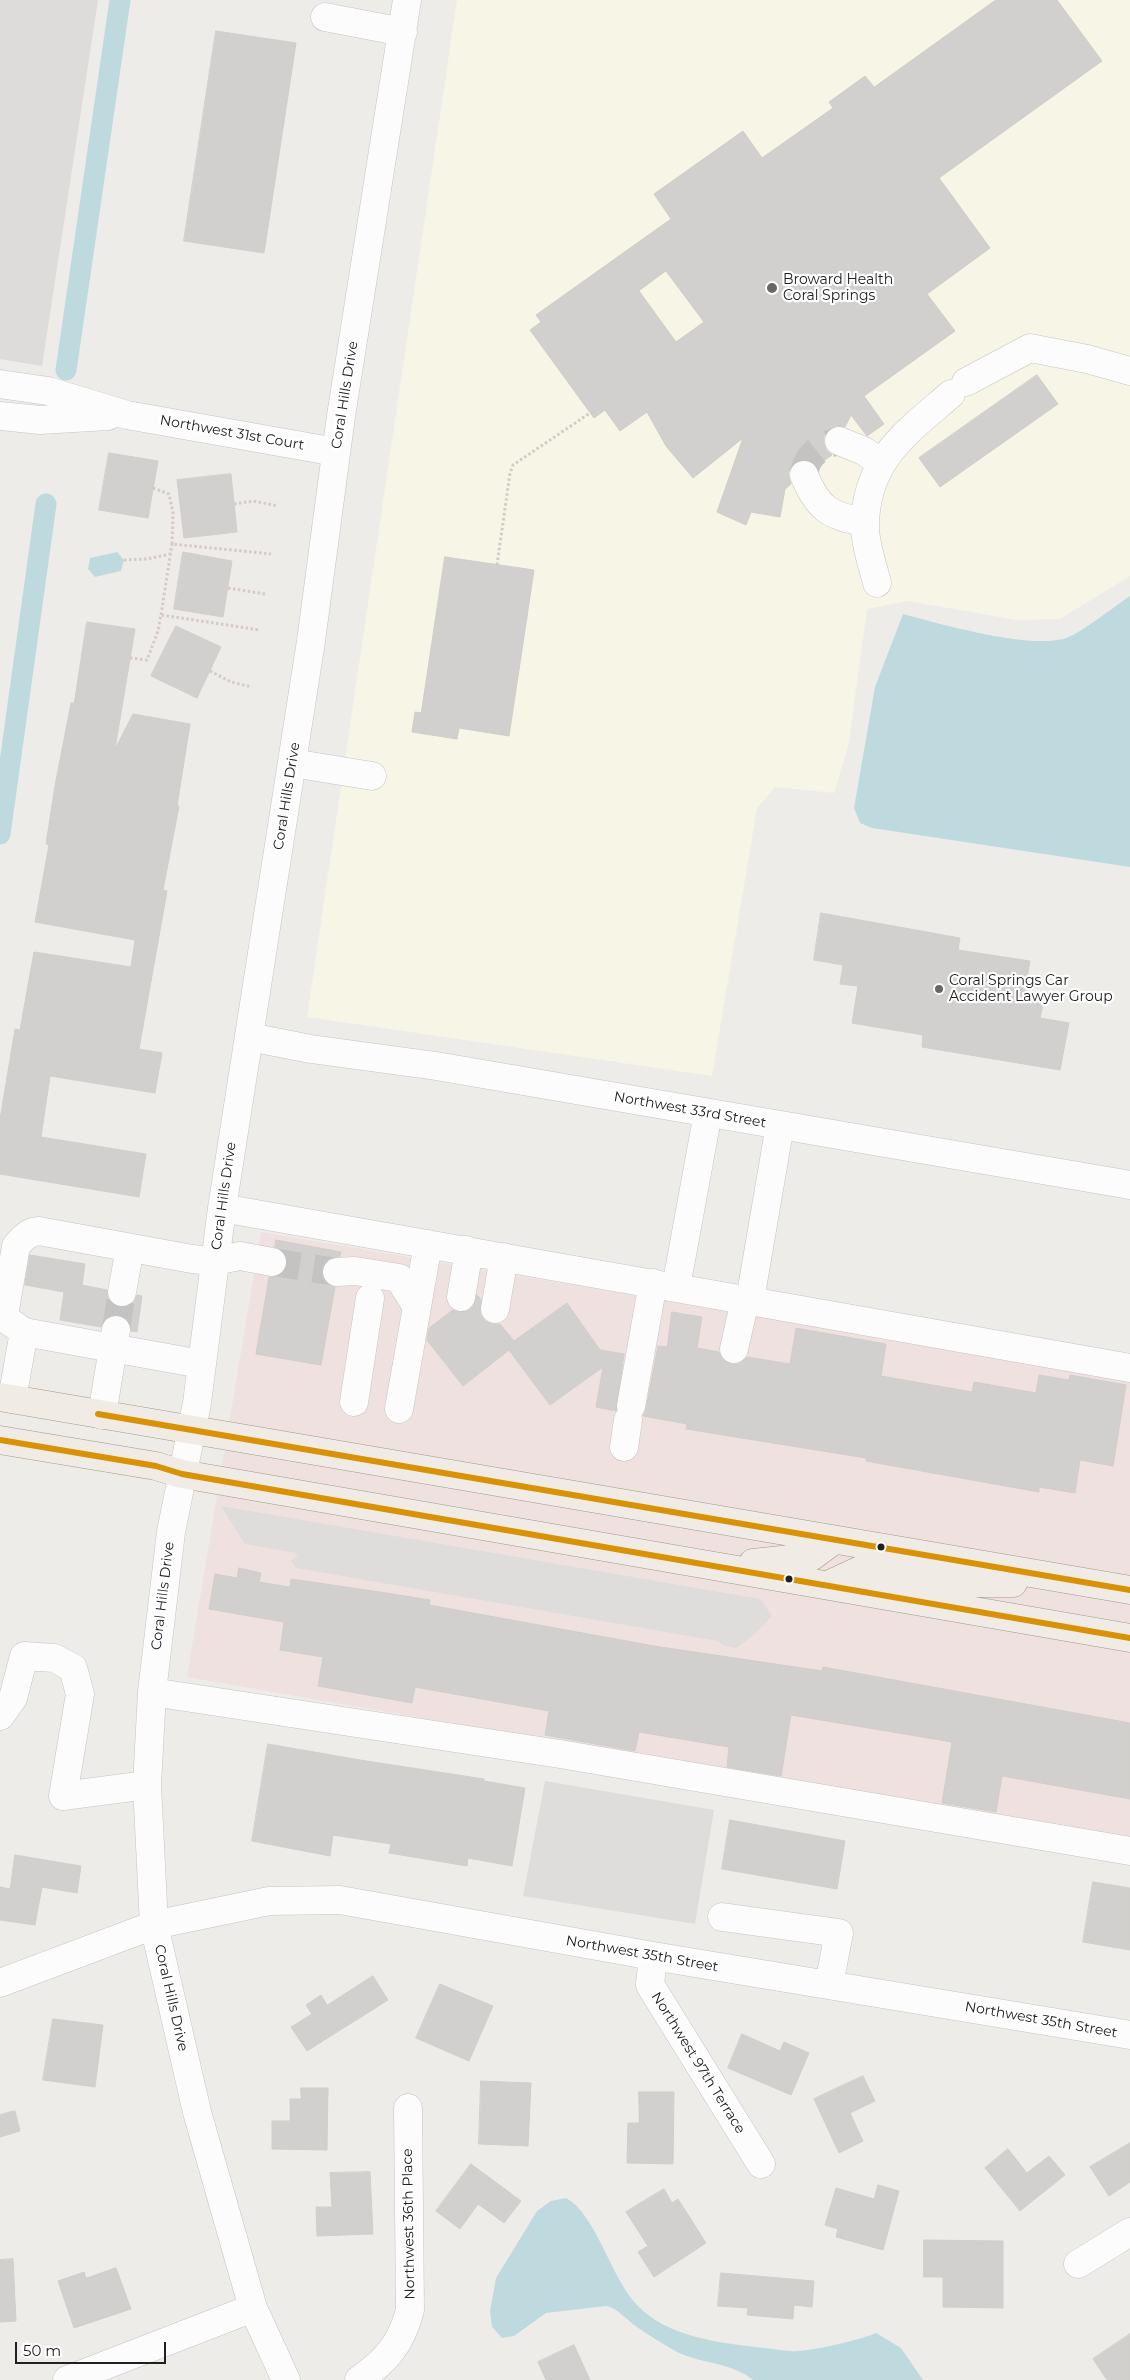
<!DOCTYPE html>
<html>
<head>
<meta charset="utf-8">
<style>
	body { margin:0 }
	#map { position:relative; width:1130px; height:2380px; overflow:hidden; background:#eeece9; font-family:Montserrat,sans-serif }
	canvas { display:block }
	.scale { position:absolute; left:15px; top:2342px; width:151px; height:22px; box-sizing:border-box; border:2px solid #202020; border-top:0; padding-left:6px; font-size:15px; line-height:18px; white-space:nowrap; color:#202020; -webkit-text-stroke:4px #fff; paint-order:stroke }
</style>
</head>
<body>
<div id="map">
<canvas width="1130" height="2380"></canvas>
<div class="scale">50 m</div>
</div>
<script>
const context = document.querySelector('canvas').getContext('2d');
context.lineJoin = 'round';
function paint(path, color) { context.fillStyle = color; context.fill(path, 'evenodd'); }
function strokePath(path, color, width, dash) { context.strokeStyle = color; context.lineWidth = width; context.lineCap = dash ? 'butt' : 'round'; context.setLineDash(dash || []); context.stroke(path); }
function drawText(font, color, halo, rows, align = 'center') {
  context.font = font + ' Montserrat,sans-serif'; context.lineWidth = 4.5; context.setLineDash([]); context.textBaseline = 'middle'; context.strokeStyle = halo; context.fillStyle = color; for (const [text, x, y, turn = 0] of rows) {
    context.save(); context.translate(x, y); context.rotate((+turn || 0) * Math.PI / 180); context.textAlign = isNaN(turn) ? turn : align; if (halo) context.strokeText(text, 0, 0); context.fillText(text, 0, 0); context.restore();
  }
}
paint(new Path2D(`
	M0,0H98L42,366L0,359Z`), '#dddcda');
paint(new Path2D(`
	M261,1232L1130,1380V1842L187,1677Z`), '#efe1e0');
paint(new Path2D(`
	M457,0H1130V576L1060,619L1017,620L908,601L867,609L849,743L834,793L775,787L757,808L712,1076L307,1017Z`), '#f6f5e6');
paint(new Path2D(`
	M221,1506L760,1599L772,1616L754,1635L736,1648L725,1646L718,1641L296,1568L291,1561L297,1557L296,1553L245,1544Z
	M545,1781L714,1810L695,1924L523,1896Z`), '#dedddc');
paint(new Path2D(`
	M117,552L124,560L121,571L95,577L88,569L90,558Z
	M1130,596V867L872,828L860,823L854,808L875,687L903,614C941,624 1030,650 1066,638C1081,633 1115,606 1130,596Z
	M566,2198C596,2214 611,2278 637,2305C668,2338 722,2343 764,2348C775,2349 788,2352 798,2351C816,2350 860,2340 876,2333L901,2348L923,2380H753C731,2362 702,2364 677,2352C663,2344 648,2335 634,2325C625,2318 617,2308 606,2306L546,2313L514,2336L502,2338L492,2327L490,2311L496,2278L537,2211L551,2201Z`), '#bfdadf');
strokePath(new Path2D(`
	M66,370L120,0
	M0,834L46,504`), '#bfdadf', 21);
const building = new Path2D(`
	M996,0H1057L1102,61L939,178L990,248L927,294L955,331L864,396L884,424L867,436L851,415L845,427L837,426L829,429L824,436V443L826,450L832,455L816,466L805,459L798,461L792,465L788,474L791,484L785,489L780,517L751,512L746,525L717,512L743,438L693,478L666,446L647,412L620,431L605,410L594,418L530,330L541,322L536,315L671,219L654,194L743,131L762,158L833,108L829,102L865,76L874,87ZM666,271L704,322L676,342L639,291Z
	M216,31L296,43L264,253L184,241Z
	M1037,375L1058,404L940,487L919,458Z
	M109,453L158,461L148,518L99,510Z
	M231,474L237,532L184,538L177,480Z
	M183,552L232,561L223,617L174,609Z
	M445,557L534,570L509,736L459,728L457,739L412,732L415,712L421,713Z
	M87,622L135,629L115,749L133,714L190,724L177,806H179L163,890L167,891L139,1049L162,1053L155,1093L50,1076L41,1137L146,1154L139,1197L0,1174V1119L15,1029L20,1030L34,952L131,967L135,940L35,922L49,845L46,844L55,786L71,703H74Z
	M176,626L221,647L197,698L151,676Z
	M821,913L960,938L958,950L1030,961L1024,996L1044,1000L1040,1018L1069,1023L1060,1070L922,1047L923,1035L852,1023L858,986L840,984L843,965L814,960Z
	M276,1240L341,1252L340,1256L328,1259L323,1265L321,1272L324,1281L335,1287L321,1365L256,1354L269,1277H277L284,1272L287,1264V1256L282,1250L275,1247Z
	M30,1255L85,1264L82,1285L107,1290L108,1298L112,1304L119,1307L128,1306L134,1302L137,1295L142,1296L137,1332L131,1331L130,1324L126,1318L118,1315L110,1316L104,1320L101,1327L60,1320L64,1292L25,1285Z
	M477,1295L481,1299L480,1314L485,1321L492,1324H500L514,1341L567,1303L600,1350L624,1354L616,1411L596,1407L603,1367L550,1405L509,1350L463,1386L427,1340L429,1328L453,1310L459,1312L467,1311L473,1307Z
	M672,1312L702,1317L697,1348L719,1352L723,1360L731,1364H739L747,1357L790,1364L796,1328L886,1344L881,1376L972,1392L974,1382L1036,1393L1039,1375L1069,1380L1070,1375L1126,1385L1113,1466L1080,1460L1075,1493L1039,1487V1492L866,1461V1458L686,1429L687,1424L643,1416L646,1409L658,1346L667,1347Z
	M239,1568L261,1573L259,1582L290,1587L291,1579L380,1592L430,1600L429,1605L654,1646L822,1671L823,1667L1130,1723V1799L1002,1776L996,1812L942,1803L952,1742L791,1715L781,1776L727,1767L729,1747L639,1732L635,1751L545,1735L549,1711L415,1687L412,1703L318,1686L323,1657L280,1650L284,1622L209,1609L215,1574L237,1578Z
	M268,1744L360,1760L484,1779V1781L525,1788L512,1866L468,1858L467,1866L389,1853L391,1844L333,1835L330,1856L252,1841Z
	M730,1820L845,1841L837,1889L722,1869Z
	M15,1855L81,1866L77,1893L42,1887L35,1925L0,1920V1887L10,1889Z
	M1093,1882L1130,1888V1950L1083,1942Z
	M373,1976L388,2000L307,2051L291,2027L312,2014L306,2005L321,1995L327,2005Z
	M440,1984L493,2006L469,2061L416,2038Z
	M53,2019L103,2025L95,2087L43,2080Z
	M742,2034L780,2051L784,2042L809,2053L791,2095L728,2068Z
	M863,2076L875,2101L850,2113L863,2141L839,2153L814,2099Z
	M481,2081L531,2083L528,2146L479,2144Z
	M301,2088H328L327,2150L272,2149V2121H290V2099H301Z
	M639,2092H674L673,2164L627,2163L628,2123H639Z
	M15,2111L20,2131L0,2137V2115Z
	M1130,2143V2182L1109,2196L1090,2167Z
	M1008,2149L1027,2173L1049,2156L1065,2175L1020,2211L985,2168Z
	M471,2164L521,2201L504,2223L478,2204L460,2229L436,2211Z
	M370,2172L373,2234L317,2236L316,2207H332L330,2173Z
	M878,2185L899,2191L883,2250L836,2237L838,2229L825,2225L836,2188L874,2199Z
	M664,2189L672,2203L678,2199L706,2243L654,2277L638,2252L648,2246L626,2212Z
	M924,2240L1003,2241V2308L943,2307V2277H924Z
	M13,2259L16,2321L0,2322V2260Z
	M116,2268L131,2309L74,2328L58,2281L84,2272L86,2278Z
	M721,2273L814,2281L812,2307L794,2305L793,2319L747,2315L748,2308L718,2306Z
	M1130,2334V2380H1107L1093,2359Z
	M574,2345L590,2380H546L538,2362Z`);
paint(building, '#d2d0ce');
strokePath(building, '#d1ceca', 1);
strokePath(new Path2D(`
	M804,475C806,455 821,445 839,441
	M272,1262L337,1272
	M116,1329L122,1292`), '#c5c3c1', 28, [28, 14]);
const minor = new Path2D(`
	M325,17L403,32
	M966,382L1030,348L1087,359L1130,371
	M0,384L48,391L127,415L336,452
	M0,416L40,420L108,416
	M839,441L864,451L881,463
	M804,475C818,509 829,516 865,522
	M877,583C873,566 865,545 865,527C865,460 906,433 951,394
	M292,763L372,776
	M249,1037L311,1049L436,1066L1130,1185
	M222,1208L1130,1368
	M337,1272L355,1271L399,1278L417,1307
	M676,1287L708,1113
	M122,1292L130,1248
	M461,1297L467,1262L466,1250
	M495,1309L504,1257
	M734,1349L743,1309L750,1300L780,1125
	M201,1364L24,1332L6,1319L5,1310L16,1246C23,1238 28,1232 39,1231L192,1259L214,1261L240,1256L272,1262
	M12,1399L24,1332
	M354,1402L370,1298
	M631,1406L653,1283
	M399,1409L428,1244
	M102,1415L116,1330
	M624,1447L628,1420
	M152,1692L560,1754L1130,1851
	M0,1716L13,1698L24,1656L54,1658L73,1668L80,1694L63,1796L147,1785
	M722,1917L839,1933L829,1984
	M653,1956L650,1985L761,2164
	M0,1983L154,1925L269,1901L340,1900L653,1956L1130,2035
	M1078,2264L1130,2232
	M67,2380L253,2308
	M286,2380L253,2308L197,2112L154,1925L147,1785L152,1692L171,1532L197,1403L222,1208L311,641L341,416L407,0
	M359,2380C388,2359 401,2344 410,2310L408,2108`);
const major = new Path2D(`
	M0,1397L1130,1590
	M0,1440L156,1466L182,1474L1130,1638
	M753,1563L811,1557L834,1540
	M828,1585L865,1568L974,1583H1013`);
strokePath(minor, '#c5c4c3', 29);
strokePath(major, '#a39887', 29);
strokePath(new Path2D(`
	M153,488L169,494L173,513L172,544L271,554
	M234,504L253,501L278,506
	M124,560L146,559L171,554
	M497,565L510,473L513,465L590,413
	M228,588L265,594
	M161,615L172,544
	M130,658L147,660L158,631L161,615L260,630
	M210,671L231,682L252,687`), '#d6c9c8', 3, [2.5, 2.5]);
strokePath(minor, '#fcfcfc', 28);
strokePath(major, '#f1ebe6', 28);
strokePath(new Path2D(`
	M98,1414L1130,1590
	M0,1440L156,1466L182,1474L1130,1638`), '#d79205', 6);
for (const [x, y, r, color] of [
	[772,288,6,"#686766"],
	[939,989,5,"#686766"],
	[881,1547,4.5,"#202020"],
	[789,1579,4.5,"#202020"]
]) { const dot = new Path2D(); dot.arc(x, y, r, 0, 2 * Math.PI); context.fillStyle = color; context.fill(dot); strokePath(dot, '#fff', 2); }
drawText('14px', '#202020', '#fff', [
	["Broward Health",783,280],
	["Coral Springs",783,296],
	["Coral Springs Car",949,981],
	["Accident Lawyer Group",949,997]
], 'left');
drawText('14px', '#202020', '#fff', [
	["Coral Hills Drive",345,395,-81],
	["Northwest 31st Court",232,433,10],
	["Coral Hills Drive",287,796,-81],
	["Northwest 33rd Street",690,1110,10],
	["Coral Hills Drive",224,1196,-82],
	["Coral Hills Drive",163,1596,-83],
	["Northwest 35th Street",642,1954,10],
	["Coral Hills Drive",171,1998,77],
	["Northwest 35th Street",1041,2020,10],
	["Northwest 97th Terrace",698,2063,58],
	["Northwest 36th Place",409,2224,-91]
]);
</script>
</body>
</html>
